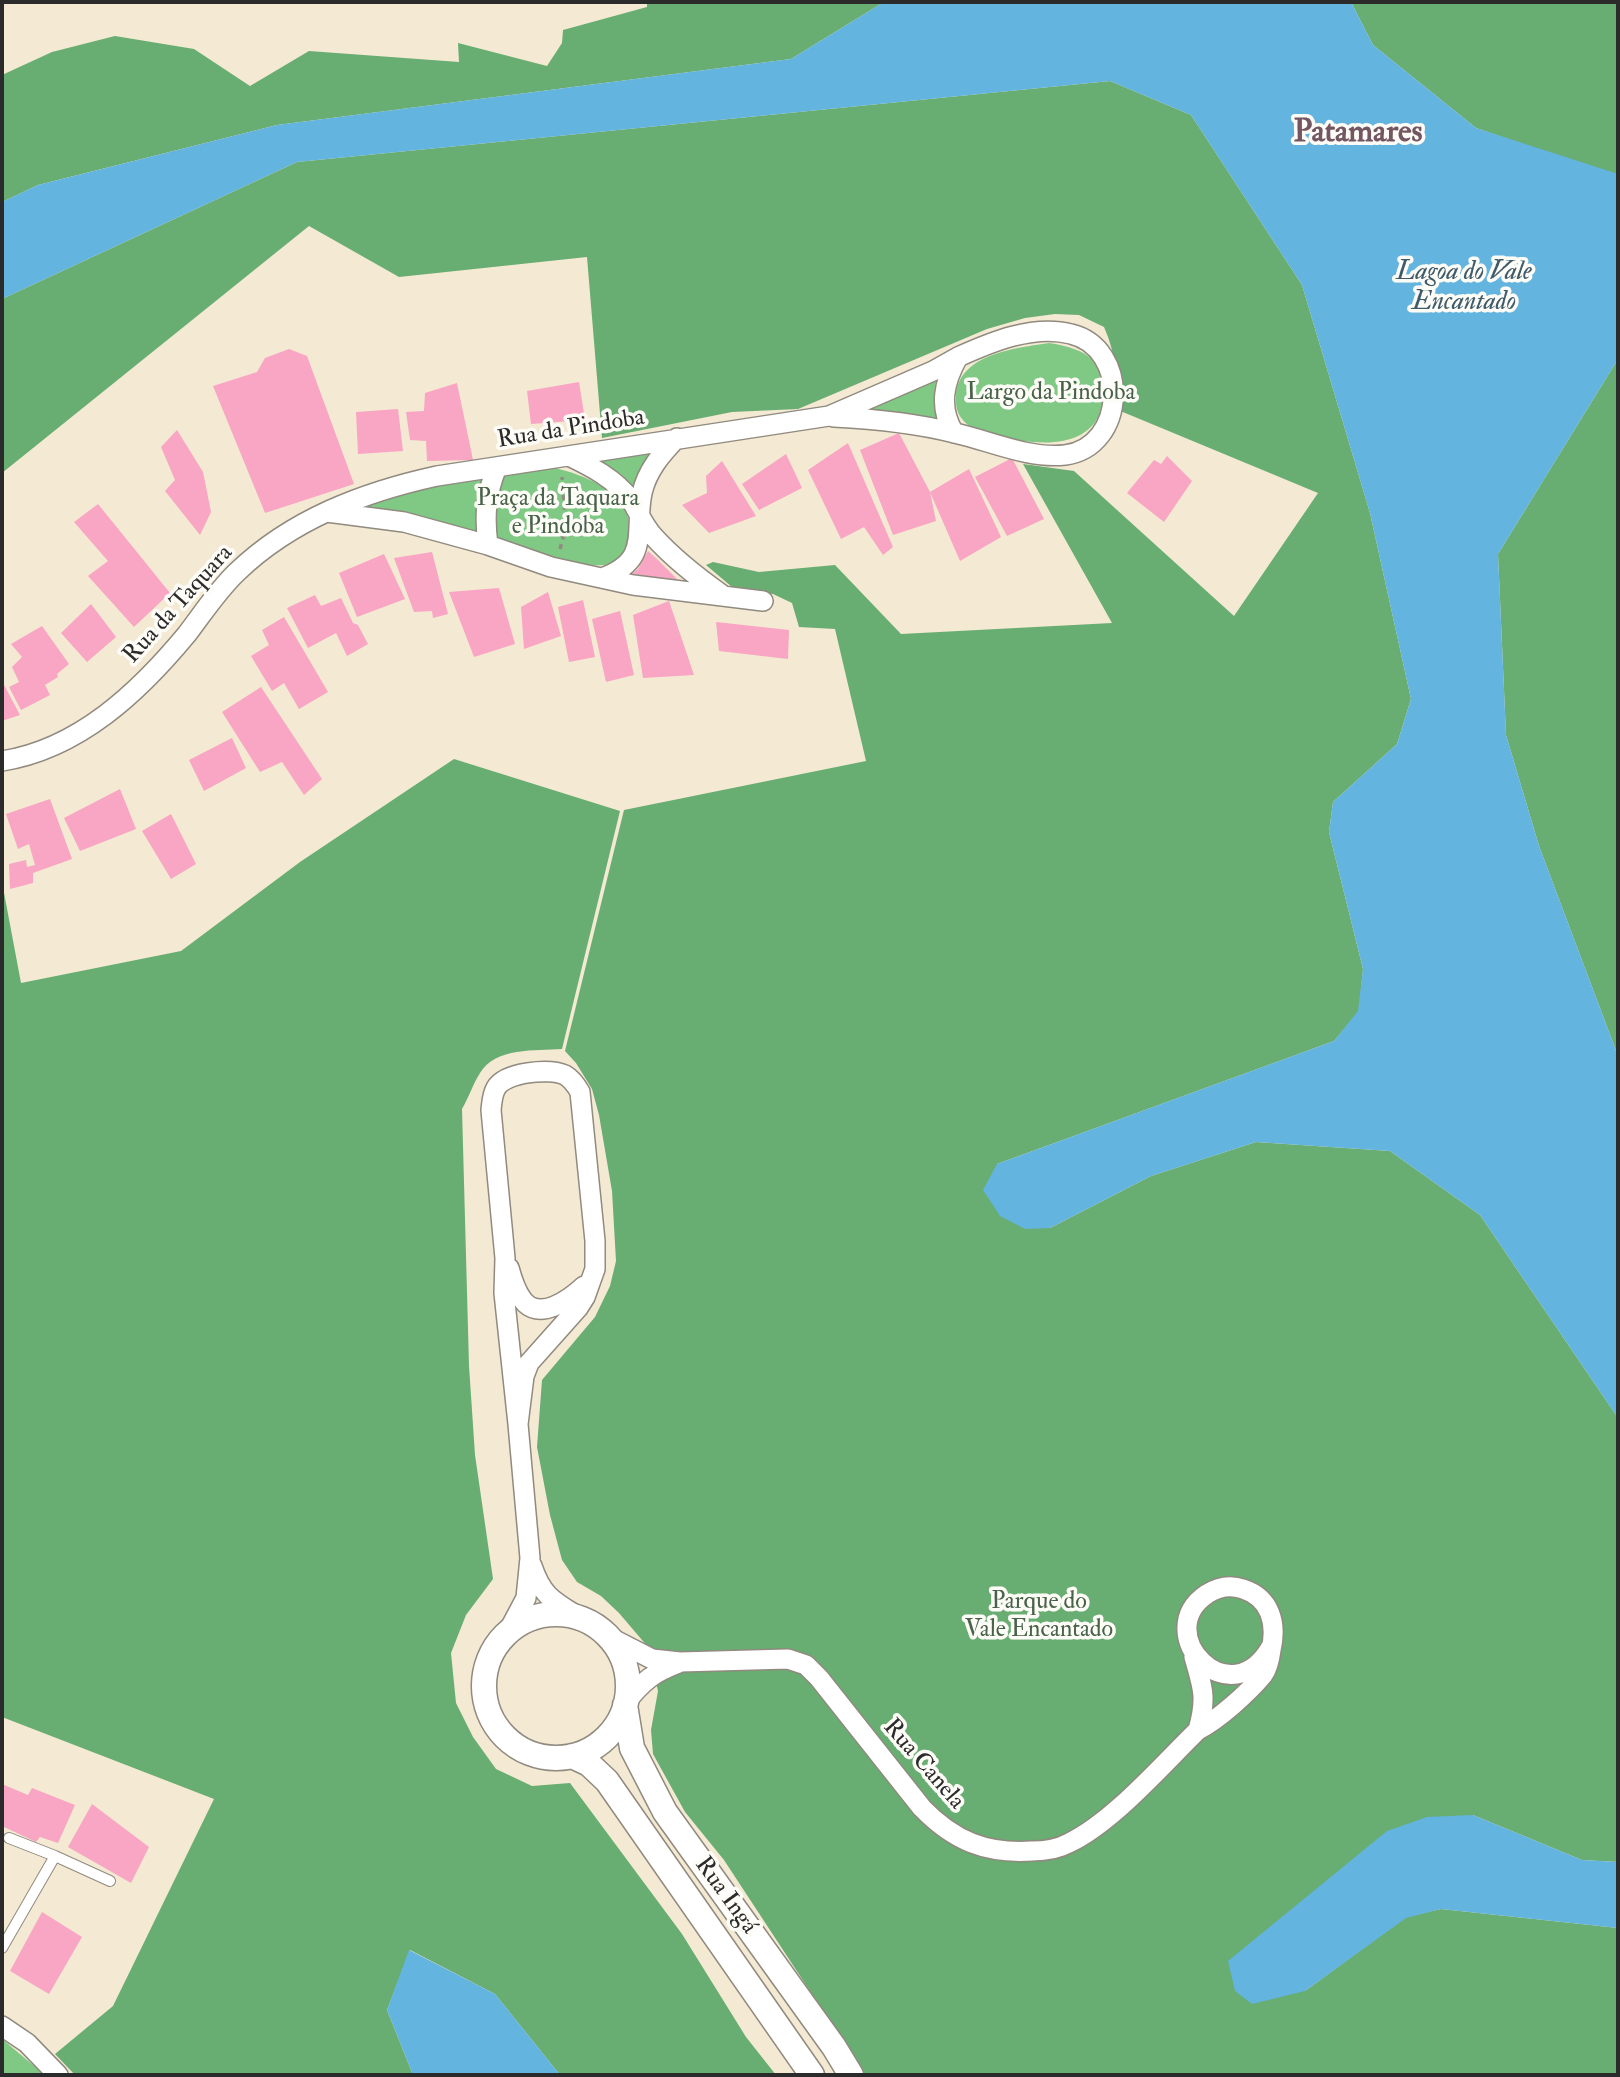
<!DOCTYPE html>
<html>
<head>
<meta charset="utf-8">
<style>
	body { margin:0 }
	#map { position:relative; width:1620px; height:2077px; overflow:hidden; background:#f4e9d3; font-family:"IM FELL Double Pica",serif }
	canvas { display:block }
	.frame { position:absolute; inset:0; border:4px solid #2b2b2b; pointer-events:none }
</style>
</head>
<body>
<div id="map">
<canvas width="1620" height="2077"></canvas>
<div class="frame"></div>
</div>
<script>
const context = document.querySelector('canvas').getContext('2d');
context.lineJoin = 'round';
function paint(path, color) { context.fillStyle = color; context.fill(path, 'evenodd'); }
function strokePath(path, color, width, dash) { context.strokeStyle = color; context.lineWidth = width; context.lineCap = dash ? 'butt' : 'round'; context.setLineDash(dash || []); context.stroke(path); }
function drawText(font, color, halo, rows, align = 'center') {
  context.font = font + ' "IM FELL Double Pica",serif'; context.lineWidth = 7; context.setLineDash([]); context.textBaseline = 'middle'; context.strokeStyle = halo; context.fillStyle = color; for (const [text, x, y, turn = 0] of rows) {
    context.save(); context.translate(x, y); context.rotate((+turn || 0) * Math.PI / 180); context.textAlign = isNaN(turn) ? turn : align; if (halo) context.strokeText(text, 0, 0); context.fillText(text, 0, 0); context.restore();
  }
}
paint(new Path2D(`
	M1049,343C1085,348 1113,363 1103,404C1092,452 1034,445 998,436C989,433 976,431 968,425C959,418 955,409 956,397C957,354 1016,348 1049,343Z
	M937,378C933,393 933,404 937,419L868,411Z
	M656,448L635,498L623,476L599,459Z
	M555,468C584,475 625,490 630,525C632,533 630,544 629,552L608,565L577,566L351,509L431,485Z
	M2,2039L45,2075H2Z`), '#80c985');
paint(new Path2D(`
	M647,2H884L791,59L277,125L38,185L2,202V75L52,52L115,36L194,49L250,86L309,51L459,62L458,43L547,66L562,43L563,30L647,7Z
	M1351,2H1618V174L1616,176L1476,128L1373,45Z
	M1110,81L1191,115L1302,285L1370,513L1411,699L1397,744L1333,802L1329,832L1363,969L1359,1011L1334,1041L997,1164L1050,1228L1151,1176L1256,1142L1390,1151L1480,1215L1618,1418V1862L1582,1860L1473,1815L1305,1991L1406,1917L1441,1909L1618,1928V2075H865L724,1860L685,1812L653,1754L651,1730L658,1691L648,1647L619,1613L601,1596L577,1582L562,1560L550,1515L537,1447L542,1380L595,1317L610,1286L616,1261L612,1191L599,1115L592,1089L576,1063L565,1051L624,810L866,761L835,629L799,627L792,603L773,594L732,587L706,565L713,562L759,572L835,565L901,634L1112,623L1023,464L1074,471L1234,616L1318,493L1118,410C1118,380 1116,354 1104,327L1079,315L1055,314L1025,318L987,329L798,409L732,412L602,438L587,257L399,277L309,226L2,473V299L297,162Z
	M1618,359V1056L1539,846L1506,735L1498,554Z
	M454,759L620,811L562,1049C535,1051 496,1047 480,1073C473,1084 469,1097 462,1109L469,1366L475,1455L493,1579L466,1615L451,1653L456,1703L473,1737L496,1769L532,1786L570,1783L682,1934L746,2037L776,2075H560L495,1994L410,1950L387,2010L413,2075H75L55,2054L113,2006L214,1799L2,1717V882L21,983L181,951L300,862Z`), '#68ad72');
paint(new Path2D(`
	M884,2H1351L1373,45L1476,128L1618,174V359L1498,554L1506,735L1539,846L1618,1056V1418L1480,1215L1390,1151L1256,1142L1151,1176L1050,1228L1025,1229L1000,1216L983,1190L997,1164L1334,1041L1358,1011L1363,969L1329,832L1333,802L1397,744L1411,699L1370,513L1302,285L1191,115L1110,81L297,162L2,299V202L38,185L277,125L791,59Z
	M1473,1815L1582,1860L1618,1862V1928L1441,1909L1406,1918L1305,1991L1252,2004L1235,1991L1228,1961L1387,1831L1427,1817Z
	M409,1950L495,1994L560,2075H413L387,2010Z`), '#63b4de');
paint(new Path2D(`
	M289,349L307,356L354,484L265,513L213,386L257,372L265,358Z
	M579,382L585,420L531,424L527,391Z
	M457,383L473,460L427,461L426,441L410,440L406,412L424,411L425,393Z
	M398,409L403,451L358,454L356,412Z
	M177,430L203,472L211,512L200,535L165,491L175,480L161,447Z
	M899,433L930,492L936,521L893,535L860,450Z
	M848,443L893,547L883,555L864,527L841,539L808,470Z
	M786,454L802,488L759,510L742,484Z
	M1167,456L1192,481L1164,522L1127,493L1154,460L1161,464Z
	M1012,458L1044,519L1007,536L975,477Z
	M722,461L756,516L709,533L682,505L707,493L706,476Z
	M969,469L1001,537L960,561L930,492Z
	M98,504L170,593L134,627L88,576L108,561L74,522Z
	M648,551L657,559L682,584L628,577L638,569Z
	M432,552L448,614L433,618L432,611L414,612L394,558Z
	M384,554L405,599L357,617L339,573Z
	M499,588L515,644L474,657L449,592Z
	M548,592L561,636L524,649L521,607Z
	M315,595L321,606L341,598L353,623L358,625L368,644L347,656L336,633L308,648L287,608Z
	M583,600L595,657L569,662L558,607Z
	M669,601L694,675L643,678L633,615Z
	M91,604L116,637L87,662L61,633Z
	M620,611L634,675L606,682L592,619Z
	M284,617L328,692L299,709L284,683L272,691L251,656L269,645L262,630Z
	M716,622L789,630L788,659L719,651Z
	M42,626L69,664L57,674L58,677L45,685L50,695L21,710L9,687L19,682L12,667L22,657L11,644Z
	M2,681L20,715L2,721Z
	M261,687L322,779L304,795L282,762L260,772L222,712Z
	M232,738L246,768L204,791L189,760Z
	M120,789L136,829L80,851L64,818Z
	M50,799L72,859L33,873V883L10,889L9,864L26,860L27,867L35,865L29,844L18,849L6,814Z
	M171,814L196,864L171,879L142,831Z
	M2,1784L28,1795L32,1788L75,1805L58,1843L40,1837L36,1842L2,1826Z
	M92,1804L149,1847L131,1883L68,1847Z
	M42,1912L82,1937L49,1994L10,1971Z`), '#f9a5c4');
const service = new Path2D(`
	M9,1838L55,1856L110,1881
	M2,1948L55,1856`);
const minor = new Path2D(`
	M834,417C875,419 915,423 955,433C990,441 1029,459 1065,455C1127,447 1130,348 1071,334C1034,324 991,342 958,357C944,382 938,407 954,433
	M569,456C592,467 615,479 631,500C639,513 643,525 654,537C674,559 697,577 721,594
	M327,512L404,522L488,545L551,567L633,585L763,601
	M488,545C484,516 486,494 497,467
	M602,578C651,560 634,533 642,493C647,471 661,454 677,438
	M2,761C79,749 139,692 187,634C203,613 218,590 237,572C292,519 364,492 437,476L829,416L933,371L958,357
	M509,1268C512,1279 515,1290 522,1299C538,1323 570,1299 584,1286
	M532,1566C542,1596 553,1601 579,1617
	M508,1632L526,1598L530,1558L518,1424L504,1293L505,1258L491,1110C492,1102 492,1095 496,1088C505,1072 549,1068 565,1075C572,1079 576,1085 580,1092L595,1241V1269L585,1297L578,1308L529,1363L524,1376L518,1424
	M609,1637L652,1659L680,1662L788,1659L806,1665L819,1678L922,1808C954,1841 986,1854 1032,1851C1044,1851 1058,1849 1069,1843C1113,1822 1162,1765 1198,1730C1218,1720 1248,1693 1263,1675C1268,1668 1270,1658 1271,1650C1277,1624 1271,1598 1243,1589C1231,1585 1218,1587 1207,1594C1149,1633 1231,1720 1272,1645
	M1194,1657C1203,1688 1207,1698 1198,1730
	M626,1702C644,1680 653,1673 679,1663
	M2,2026L27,2043L58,2075`);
const tertiary = new Path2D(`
	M484 1686a72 72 0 1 1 144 0a72 72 0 1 1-144 0Z
	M625,1705L632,1748L665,1812L834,2047L851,2075
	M572,1756L589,1764L607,1781L812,2075`);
strokePath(service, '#908a7f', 12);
strokePath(minor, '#908a7f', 22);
strokePath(tertiary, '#908a7f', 27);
strokePath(new Path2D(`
	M560,549L566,527L562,477`), '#908a7f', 3.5, [5, 5]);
strokePath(service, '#fff', 10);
strokePath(minor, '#fff', 19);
strokePath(tertiary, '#fff', 24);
drawText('24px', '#49624a', '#fdfcf7', [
	["Largo da Pindoba",1051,394],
	["Praça da Taquara",558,500],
	["e Pindoba",558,528],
	["Parque do",1039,1603],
	["Vale Encantado",1039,1631]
]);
drawText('24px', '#2b2b2b', '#fdfcf7', [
	["Rua da Pindoba",571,430,-9],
	["Rua da Taquara",179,605,-48],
	["Rua Canela",923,1765,49],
	["Rua Ingá",725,1896,54]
]);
drawText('italic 26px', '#3f5b6a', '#fdfcf7', [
	["Lagoa do Vale",1464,273],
	["Encantado",1464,303]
]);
drawText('bold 32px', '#735661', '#fdfcf7', [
	["Patamares",1358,134]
]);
</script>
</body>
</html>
